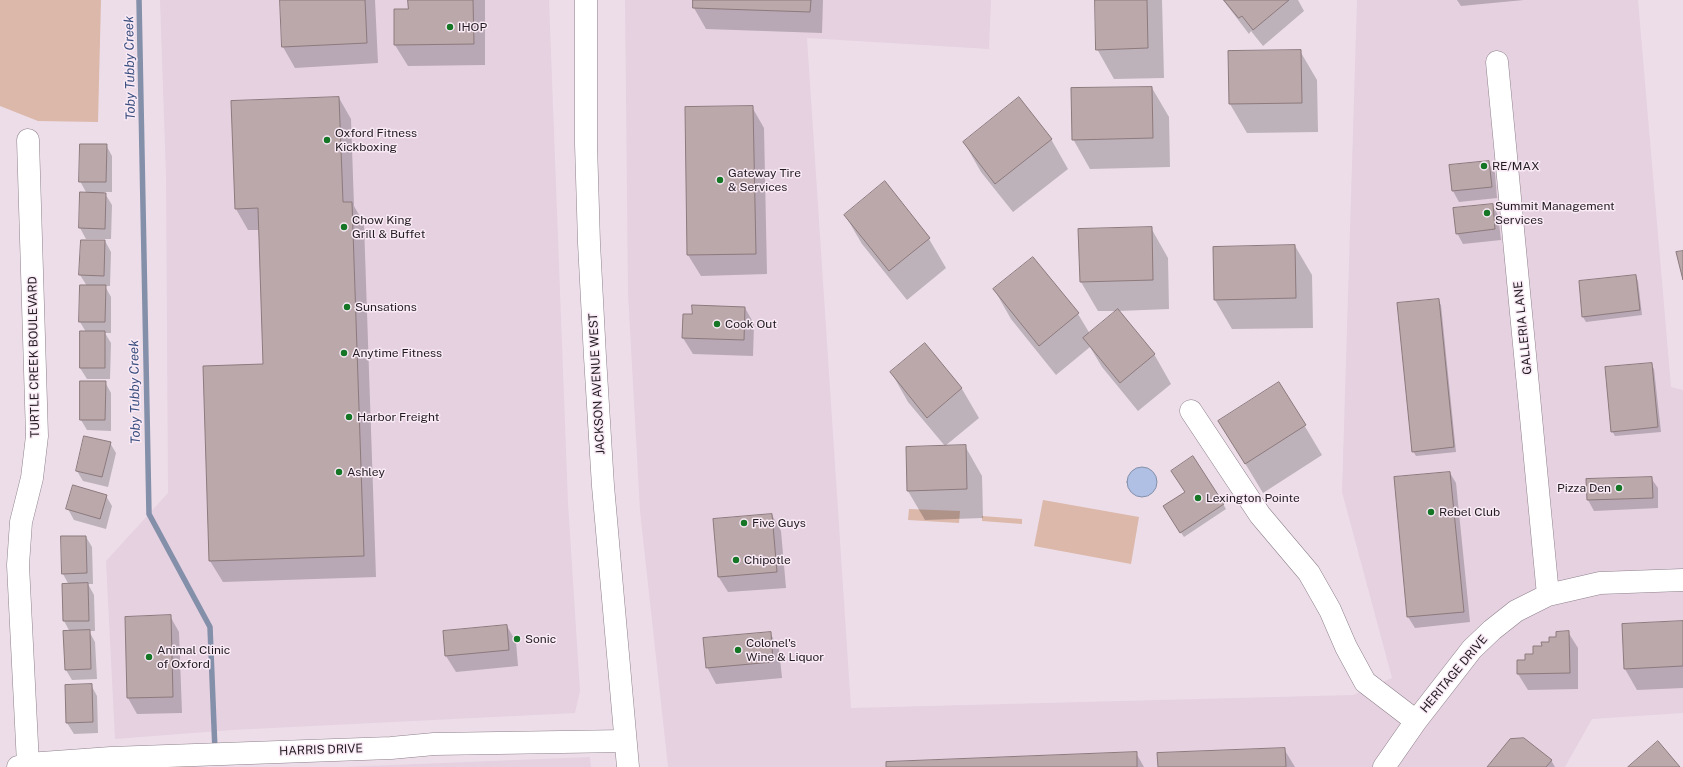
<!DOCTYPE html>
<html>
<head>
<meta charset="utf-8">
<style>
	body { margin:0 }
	canvas { display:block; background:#ecdde8 }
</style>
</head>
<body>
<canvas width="1683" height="767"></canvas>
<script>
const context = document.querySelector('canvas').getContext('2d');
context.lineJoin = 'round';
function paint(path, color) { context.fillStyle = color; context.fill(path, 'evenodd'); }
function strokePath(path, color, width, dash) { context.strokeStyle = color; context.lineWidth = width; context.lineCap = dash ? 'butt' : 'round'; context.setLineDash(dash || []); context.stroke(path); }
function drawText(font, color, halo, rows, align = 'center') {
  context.font = font + ' "Public Sans",sans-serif'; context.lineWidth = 3; context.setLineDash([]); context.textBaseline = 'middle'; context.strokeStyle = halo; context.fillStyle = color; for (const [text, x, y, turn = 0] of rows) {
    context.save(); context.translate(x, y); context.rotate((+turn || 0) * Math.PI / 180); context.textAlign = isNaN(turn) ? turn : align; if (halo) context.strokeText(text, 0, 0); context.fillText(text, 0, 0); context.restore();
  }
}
paint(new Path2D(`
	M160,0H549L568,503L580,691L575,713L232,730L115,739L106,561L168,493L166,176Z
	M625,0H991L989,49L807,38L851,708L1353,695L1392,678L1342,492L1357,0H1638L1671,387L1683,390V713L1592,719L1565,767H668L640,511L628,293Z
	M590,757L591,767H343Z`), '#e6d1e1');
paint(new Path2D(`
	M0,0H101L98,122L38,121L0,106Z
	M1043,500L1139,517L1131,564L1034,546Z
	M909,509L960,511L959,523L908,520Z
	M982,516L1022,519V524L982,521Z`), '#dcb8aa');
const water = new Path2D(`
	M1127 482a15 15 0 1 1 30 0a15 15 0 1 1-30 0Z`);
paint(water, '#afc0e4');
strokePath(water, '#848fa9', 1);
paint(new Path2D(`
	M281,0H375L378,63L295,68L283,47Z
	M409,0H485V65L408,66L395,45V10H409Z
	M694,0H823L822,33L706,29L694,8Z
	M1096,0H1162L1164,78L1114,79L1097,49Z
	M1223,0H1298L1304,11L1263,46L1251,31L1249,34Z
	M1457,0H1524L1461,6Z
	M1300,51L1317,80L1318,132L1247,133L1230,104L1229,52Z
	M1152,88L1169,117L1170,167L1090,169L1073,139Z
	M339,98L351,119L354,206L364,224L376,577L223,582L210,561L204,367L264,365L260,230H248L236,209L232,102Z
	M752,107L764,128L767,274L701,276L688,255Z
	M1051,139L1068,169L1013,212L981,172L964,142Z
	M106,145L112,156V192H104L112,205L111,239H86L80,228L87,194L80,181Z
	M1488,162L1495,173L1497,198L1459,202L1453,191L1450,166Z
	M884,183L929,239L946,268L907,300L862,244L845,215Z
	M1492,205L1498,215L1501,240L1463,244L1457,233Z
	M1151,228L1168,258L1169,309L1118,311L1154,354L1171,384L1138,411L1102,367L1090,347L1056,375L1011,319L994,289L1078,314L1090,334L1118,311H1098L1081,282Z
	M105,241L111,252L110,286H105L111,297V333H105L111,343L110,379H87L80,368L86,332L80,322L87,286L80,275Z
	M1295,246L1312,275L1313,328L1232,329L1215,300Z
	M1636,276L1638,281L1642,315L1586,322L1583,317Z
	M1438,300L1441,305L1456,452L1416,456L1413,451Z
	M745,308L754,324L753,356L693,354L683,338L693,315Z
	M925,344L962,389L979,418L945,446L908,402L891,372Z
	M1651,364L1654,369L1661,432L1615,436L1612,431Z
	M105,382L111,393V431L87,430L81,420Z
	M1279,383L1322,455L1263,493L1237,450Z
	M110,443L116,453L108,487L83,481L77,471Z
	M965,446L982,476L983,518L925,520L908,491Z
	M1450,473L1456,483L1470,622L1415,628L1408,617L1395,478Z
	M1651,478L1658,488V508L1594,511L1588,500L1587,480Z
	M106,496L112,506L106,529L74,520L68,509Z
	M1223,504L1226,509L1184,537L1167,512Z
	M772,515L781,531L786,588L728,592L718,576Z
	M86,537L92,547L93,584H88L94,595L95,631H89L95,642L97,679L72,680L66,670L70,632L64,621L69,585L63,574Z
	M170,616L179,632L182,713L137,714L128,698Z
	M1683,622V688L1637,690L1625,669Z
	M507,626L516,642L518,666L456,672L446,656Z
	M1568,632L1578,648V689L1528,690L1518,674L1526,661L1543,647Z
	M770,633L779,649L782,678L716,684L707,667Z
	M91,685L97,696L98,733L74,734L67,723L66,686Z
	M1284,749L1295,767H1159Z
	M1136,753L1144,767H887Z
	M1551,760L1555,767H1489Z`), '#0003');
strokePath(new Path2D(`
	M139,0L149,514L210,627L215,751`), '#848fa9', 5.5);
const building = new Path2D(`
	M280,0H365L367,43L282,47Z
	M408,0H473L474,44L394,45V9H408Z
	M693,0H811L810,12L693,8Z
	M1095,0H1147L1148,48L1096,50Z
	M1224,0H1289L1253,30L1242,16L1239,18Z
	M1301,50L1302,103L1229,104L1228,51Z
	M1152,87L1153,138L1072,140L1071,88Z
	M339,97L343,202H352L364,556L209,561L203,366L263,364L258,208L235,209L231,101Z
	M1019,97L1052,139L995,184L963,142Z
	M753,106L756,254L687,255L685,107Z
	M80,144H107L106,182H79Z
	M1489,161L1492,187L1452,191L1449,165Z
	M885,181L930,238L889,271L844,215Z
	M80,192L106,193L105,229L79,228Z
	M1493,204L1495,229L1456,234L1453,208Z
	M1152,227L1153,280L1080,282L1078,229Z
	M81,240H105L104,276L79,275Z
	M1295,245L1296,298L1214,300L1213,247Z
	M1683,251V280L1676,252Z
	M1033,257L1079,313L1039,346L993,289Z
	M1636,275L1640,310L1582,317L1579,281Z
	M80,285H106L105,322H79Z
	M1439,299L1454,447L1412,452L1397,303Z
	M692,305L745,307L744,340L682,338L683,314H692Z
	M1118,309L1155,354L1120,383L1083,338Z
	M80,331H105V368H80Z
	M925,343L962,388L927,418L890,372Z
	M1652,363L1658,427L1611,432L1605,367Z
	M80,381H106L105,420H80Z
	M1279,382L1306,425L1245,464L1218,421Z
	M84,436L111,442L102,477L76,471Z
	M966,445L967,489L907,491L906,447Z
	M1193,456L1224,504L1180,533L1163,506L1185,492L1171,471Z
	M1450,472L1464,612L1407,617L1394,477Z
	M1652,477L1653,498L1587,500L1586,479Z
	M73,485L107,495L100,519L66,509Z
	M772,514L777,572L718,577L713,519Z
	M61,536H86L87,573L62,574Z
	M88,583L89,621H63L62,584Z
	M171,615L173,697L127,698L125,617Z
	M1683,621V666L1624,669L1622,624Z
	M507,625L509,650L445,656L443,631Z
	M90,630L91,669L65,670L63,631Z
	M1569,631L1570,673L1517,674V660H1525V654H1533V646H1542L1541,642H1549V637H1556V632Z
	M771,632L773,662L706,668L703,638Z
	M92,684L93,722L66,723L65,685Z
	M1524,738L1552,760L1546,767H1487L1510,739Z
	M1658,741L1680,767H1628Z
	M1285,748L1286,767H1158L1157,753Z
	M1137,752V767H886V762Z`);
paint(building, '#bba8ab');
strokePath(building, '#8c7a7d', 1);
const minor = new Path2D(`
	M1497,62L1548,595
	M28,140L37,436L32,478L21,522L18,565L28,764
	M1191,411L1260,515L1309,573L1330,610L1346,647L1365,682L1416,721
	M18,767L28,764L111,758L391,748L434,744L625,741
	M1384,767L1416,721L1472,649L1492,630L1516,611L1548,595L1600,583L1683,580`);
const major = new Path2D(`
	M586,0V144L589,243L595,357L603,486L628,767`);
strokePath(minor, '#8e818b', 23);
strokePath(major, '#8e818b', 23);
strokePath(minor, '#fff', 22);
strokePath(major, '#fff', 22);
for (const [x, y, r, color] of [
	[450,27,4,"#157626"],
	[327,140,4,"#157626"],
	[1484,166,4,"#157626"],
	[720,180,4,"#157626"],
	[1487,213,4,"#157626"],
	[344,227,4,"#157626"],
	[347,307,4,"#157626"],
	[717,324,4,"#157626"],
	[344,353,4,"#157626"],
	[349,417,4,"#157626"],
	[339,472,4,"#157626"],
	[1619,488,4,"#157626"],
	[1198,498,4,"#157626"],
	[1431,512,4,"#157626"],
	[744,523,4,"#157626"],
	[736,560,4,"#157626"],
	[517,639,4,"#157626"],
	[738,650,4,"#157626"],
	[149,657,4,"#157626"]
]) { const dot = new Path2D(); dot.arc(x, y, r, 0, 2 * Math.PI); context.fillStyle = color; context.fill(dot); strokePath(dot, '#f9eaf6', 1.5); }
drawText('12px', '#211c20', '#f9eaf6', [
	["IHOP",458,27],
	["Oxford Fitness",335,133],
	["Kickboxing",335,147],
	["RE/MAX",1492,166],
	["Gateway Tire",728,173],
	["& Services",728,187],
	["Summit Management",1495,206],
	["Services",1495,220],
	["Chow King",352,220],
	["Grill & Buffet",352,234],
	["Sunsations",355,307],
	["Cook Out",725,324],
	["Anytime Fitness",352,353],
	["Harbor Freight",357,417],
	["Ashley",347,472],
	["Pizza Den",1611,488,"right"],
	["Lexington Pointe",1206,498],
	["Rebel Club",1439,512],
	["Five Guys",752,523],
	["Chipotle",744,560],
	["Sonic",525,639],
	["Colonel's",746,643],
	["Wine & Liquor",746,657],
	["Animal Clinic",157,650],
	["of Oxford",157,664]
], 'left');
drawText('12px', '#211c20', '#f9eaf6', [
	["GALLERIA LANE",1523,328,-96],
	["TURTLE CREEK BOULEVARD",34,357,-91],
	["JACKSON AVENUE WEST",597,384,-93],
	["HERITAGE DRIVE",1454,674,-50],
	["HARRIS DRIVE",321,750,-2]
]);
drawText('italic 13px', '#3a4f7f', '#f9eaf6', [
	["Toby Tubby Creek",130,68,-91],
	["Toby Tubby Creek",135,392,-91]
]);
</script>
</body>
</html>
